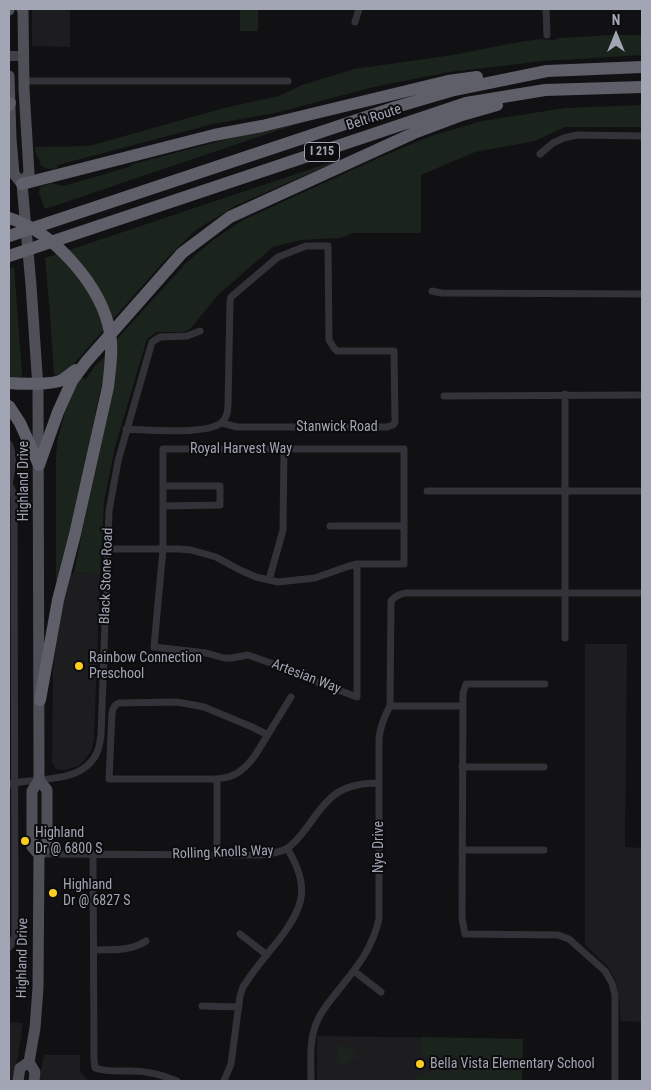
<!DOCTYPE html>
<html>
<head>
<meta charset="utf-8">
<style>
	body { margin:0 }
	#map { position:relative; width:651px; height:1090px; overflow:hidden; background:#111113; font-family:"Roboto Condensed",sans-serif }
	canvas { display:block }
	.frame { position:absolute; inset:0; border:10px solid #a1a5b4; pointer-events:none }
	.north { position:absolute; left:591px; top:10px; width:50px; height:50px; -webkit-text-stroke:4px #0c0c0e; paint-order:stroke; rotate:0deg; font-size:14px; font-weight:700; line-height:20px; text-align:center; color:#a1a5b4 }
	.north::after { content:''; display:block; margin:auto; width:18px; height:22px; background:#a1a5b4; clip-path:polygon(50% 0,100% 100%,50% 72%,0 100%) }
</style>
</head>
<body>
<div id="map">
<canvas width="651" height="1090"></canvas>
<div class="frame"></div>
<div class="north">N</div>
</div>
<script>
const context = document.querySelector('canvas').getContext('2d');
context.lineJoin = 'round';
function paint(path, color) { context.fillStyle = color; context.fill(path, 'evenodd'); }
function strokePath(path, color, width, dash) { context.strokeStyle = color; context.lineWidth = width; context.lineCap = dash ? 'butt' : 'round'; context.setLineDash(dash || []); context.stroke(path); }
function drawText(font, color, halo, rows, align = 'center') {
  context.font = font + ' "Roboto Condensed",sans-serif'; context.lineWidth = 4; context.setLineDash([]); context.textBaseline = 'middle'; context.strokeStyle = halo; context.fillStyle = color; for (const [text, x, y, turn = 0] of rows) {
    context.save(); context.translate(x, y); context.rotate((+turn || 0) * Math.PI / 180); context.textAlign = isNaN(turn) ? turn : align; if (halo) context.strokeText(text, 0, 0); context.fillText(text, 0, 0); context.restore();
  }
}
paint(new Path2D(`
	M32,9H70V47L32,46Z
	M74,573L100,574L94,739L91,751L83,762L78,766L65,770H59L56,769L52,762L53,671L54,655L60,614L70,574Z
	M585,644H627L625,847L642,848V1022L621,1021L619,998L615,978L606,965L585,945Z
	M9,1022L23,1023L18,1056L12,1081H9Z
	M317,1036L523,1039L522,1081H317Z
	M44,1055H80V1069L82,1074L89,1081H39Z`), '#1d1d20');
paint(new Path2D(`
	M240,9H258V31H240Z
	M613,35H642V55L544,61L449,72L374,87L275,113L213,124L58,165L57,168C50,170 44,168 39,164L41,162L36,155L35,147L89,146L224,108L279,96L302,85L354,69L453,55L503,45L539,39L555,40L558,38Z
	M642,105V127H565L535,141L475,152L421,175V233H354L340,238L301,240L273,247L219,294L190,329L183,332H156L147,339L115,447L104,502L100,574L74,573L92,483L116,340L187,262L213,240L243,220L376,159L431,136L482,121L565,108Z
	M338,110L45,209L39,193L40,187L52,183L63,186L129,167L133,164Z
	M344,158L235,206L196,230L166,259L71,367L59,376L54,375L50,313L45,258Z
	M14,267L22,374L20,378L9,376V269Z
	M107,354L106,368L98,400L85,468L57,580H56V456L58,438L65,412L80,377L86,379L95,366Z
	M422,1037L523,1039L522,1081H409L425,1073L426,1074L432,1071L428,1062L429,1060L422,1055Z
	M339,1046C351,1046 351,1047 357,1057L345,1064L338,1063H337V1047Z`), '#1b231d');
strokePath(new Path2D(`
	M546,9L547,35
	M355,22L359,9
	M24,81H288
	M540,154L553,143L564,138L577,135L642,136
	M432,291L441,293L642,294
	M444,396L642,395
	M126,429C147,430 205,435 221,423C226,419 228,411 228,405L230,301L231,297L278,257L306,246H328L329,340L334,348L337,351H394L395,422L393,425L387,427H237L222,423
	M9,444C15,456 12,471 9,484
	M9,484L12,490L14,497L15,936L11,945L9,947
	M163,486H220V505L163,506
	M427,491H642
	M330,526H404
	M107,549H179L191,550L216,557L240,570L256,577L278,582L315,578L346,567L357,564H404V449H163V549L154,647L206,653L224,658H232L248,655L290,670L314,681L357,697V564
	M269,580L283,530L284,449
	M565,638V394
	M545,684H466L463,693L462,918L465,934L558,935L569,939L605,971L612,983L615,995V1081
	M390,706H463
	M268,735L252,727L204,707L194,705L176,702L119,703C114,705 113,708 112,713L109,779H217C225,778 232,777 239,772C251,764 257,752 264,741C273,726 282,712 291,697
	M462,767H544
	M217,779V854
	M9,784C38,777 85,785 98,750C100,745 100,740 101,735L109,511L118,461L152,342L160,337L187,336L200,331
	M462,850H544
	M40,854L260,855C269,854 278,853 286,849C295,844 302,834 308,826C329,796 340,783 379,783
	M93,854L94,1059L95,1068C107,1072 118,1071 131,1071C147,1071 163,1075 177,1081
	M240,934L267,955
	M94,950C113,949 129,952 146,941
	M354,971L381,992
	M202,1006L239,1007
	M224,1081L231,1064L240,996L243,987L249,978C258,965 268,953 278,941C304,907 311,887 287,848
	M311,1081C311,1062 309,1042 316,1024C320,1012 329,1002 337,992C356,968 372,950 379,919V739C380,726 384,717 390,706L391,601C395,596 399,594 406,593H642`), '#323238', 7);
strokePath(new Path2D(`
	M9,56H23`), '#404148', 10);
strokePath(new Path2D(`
	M22,9L23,11L24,89L29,173L22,184L31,285L38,388L39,764V780L32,791V847L39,855
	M9,10V9
	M9,76L11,139L14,174L22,184
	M18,1081L20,1068L29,1062
	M34,1081L35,1072L29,1062L35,1028L38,988L39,855L47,847V790L39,780`), '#4e4f57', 11);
strokePath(new Path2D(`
	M9,105L10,103
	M22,184L214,135L262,126L448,81L477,77
	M9,218C54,232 102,286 110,333C113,350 110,369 108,387L75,534L58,600L40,700
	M9,236L396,107L454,90L547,71L642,67
	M9,256L466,103L545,90L642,87
	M9,383C21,384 52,385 62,380C67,377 71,373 76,370
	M9,406L20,423L39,465
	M39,465L58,412L72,381L86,362L182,253L230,217L414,133L462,115L497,105`), '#5e5f69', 12);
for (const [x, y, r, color] of [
	[79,666,5,"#fdce1f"],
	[25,841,5,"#fdce1f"],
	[53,893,5,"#fdce1f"],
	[420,1064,5,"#fdce1f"]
]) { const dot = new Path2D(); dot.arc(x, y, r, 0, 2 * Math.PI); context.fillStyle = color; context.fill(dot); strokePath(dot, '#0c0c0e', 2); }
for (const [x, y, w] of [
	[322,152,35]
]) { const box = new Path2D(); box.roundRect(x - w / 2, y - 9.5, w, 19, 4); context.fillStyle = '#0c0c0e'; context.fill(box); strokePath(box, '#a1a5b4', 1); }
drawText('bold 12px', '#a1a5b4', null, [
	["I 215",322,152]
]);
drawText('14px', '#a1a5b4', '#0c0c0e', [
	["Belt Route",374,118,-18],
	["Stanwick Road",337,427],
	["Royal Harvest Way",241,449],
	["Highland Drive",24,481,-90],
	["Black Stone Road",107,576,-88],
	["Artesian Way",306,677,21],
	["Nye Drive",379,847,-90],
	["Rolling Knolls Way",223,853,-2],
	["Highland Drive",23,958,-89]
]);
drawText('14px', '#a1a5b4', '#0c0c0e', [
	["Rainbow Connection",89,658],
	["Preschool",89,674],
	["Highland",35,833],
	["Dr @ 6800 S",35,849],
	["Highland",63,885],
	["Dr @ 6827 S",63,901],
	["Bella Vista Elementary School",430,1064]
], 'left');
</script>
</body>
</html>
